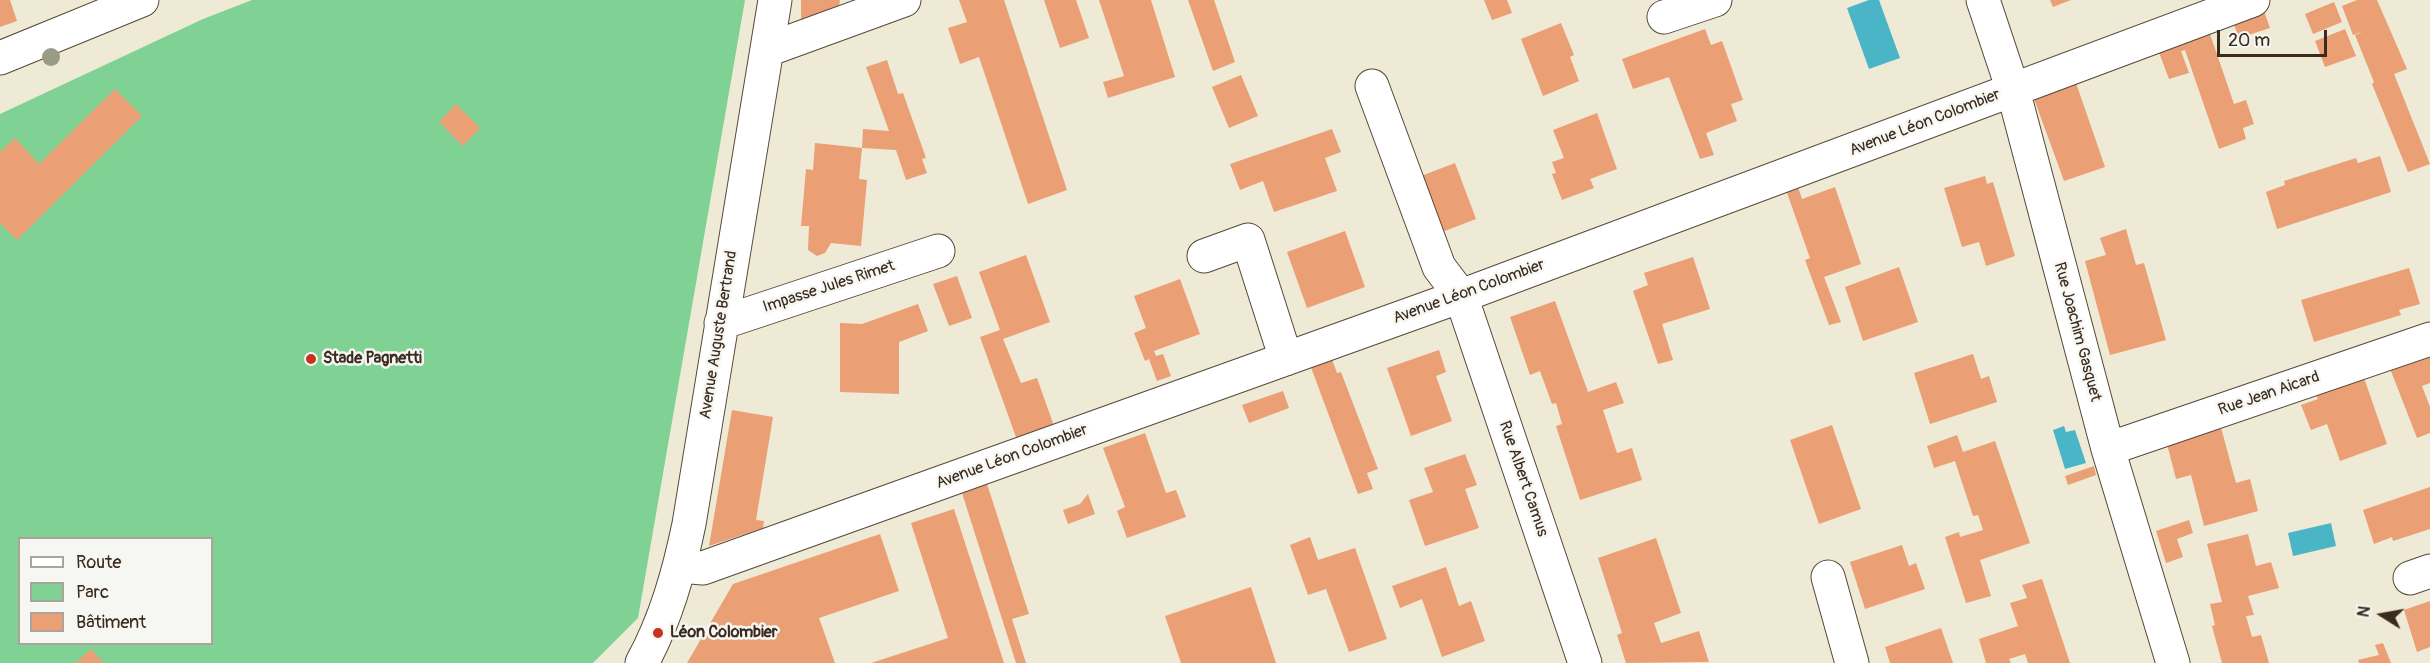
<!DOCTYPE html>
<html>
<head>
<meta charset="utf-8">
<style>
	body { margin:0 }
	#map { position:relative; width:2430px; height:663px; overflow:hidden; background:#efead5; font-family:Pangolin,sans-serif }
	canvas { display:block }
	.legend { position:absolute; left:18px; top:537px; width:195px; height:108px; box-sizing:border-box; background:#f6f6f2; border:2px solid #aba49d; margin:0; padding:8px 10px; list-style:none; font-size:18px; color:#3b2a1e }
	.legend li { display:flex; align-items:center; gap:12px; height:30px }
	.legend b { width:30px; border:2px solid #aba49d }
	.north { position:absolute; left:2352px; top:585px; width:60px; height:60px; -webkit-text-stroke:4px #f6f6f2; paint-order:stroke; rotate:281deg; font-size:16px; font-weight:700; line-height:24px; text-align:center; color:#3b2a1e }
	.north::after { content:''; display:block; margin:auto; width:21px; height:27px; background:#3b2a1e; clip-path:polygon(50% 0,100% 100%,50% 72%,0 100%) }
	.scale { position:absolute; left:2217px; top:30px; width:110px; height:27px; box-sizing:border-box; border:3px solid #3b2a1e; border-top:0; padding-left:8px; font-size:18px; line-height:21px; white-space:nowrap; color:#3b2a1e; -webkit-text-stroke:4px #f6f6f2; paint-order:stroke }
</style>
</head>
<body>
<div id="map">
<canvas width="2430" height="663"></canvas>
<ul class="legend">
<li><b style="height:8px;background:#fff"></b>Route</li>
<li><b style="height:16px;background:#80d294"></b>Parc</li>
<li><b style="height:16px;background:#ea9f75"></b>Bâtiment</li>
</ul>
<div class="north">N</div>
<div class="scale">20 m</div>
</div>
<script>
const context = document.querySelector('canvas').getContext('2d');
context.lineJoin = 'round';
function paint(path, color) { context.fillStyle = color; context.fill(path, 'evenodd'); }
function strokePath(path, color, width, dash) { context.strokeStyle = color; context.lineWidth = width; context.lineCap = dash ? 'butt' : 'round'; context.setLineDash(dash || []); context.stroke(path); }
function drawText(font, color, halo, rows, align = 'center') {
  context.font = font + ' Pangolin,sans-serif'; context.lineWidth = 5; context.setLineDash([]); context.textBaseline = 'middle'; context.strokeStyle = halo; context.fillStyle = color; for (const [text, x, y, turn = 0] of rows) {
    context.save(); context.translate(x, y); context.rotate((+turn || 0) * Math.PI / 180); context.textAlign = isNaN(turn) ? turn : align; if (halo) context.strokeText(text, 0, 0); context.fillText(text, 0, 0); context.restore();
  }
}
paint(new Path2D(`
	M252,0H745L638,618L593,663H0V114L203,19ZM20,538H212V644H20Z`), '#80d294');
paint(new Path2D(`
	M1869,0H1879L1900,58L1869,69L1847,8Z
	M2064,426L2066,432L2075,430L2086,463L2065,469L2053,430Z
	M2331,523L2336,546L2293,556L2288,533Z`), '#4ab5c7');
paint(new Path2D(`
	M0,0H10L17,21L0,27Z
	M801,0H840L838,12L801,24Z
	M959,0H1004L1067,190L1028,204L979,57L960,64L948,28L967,22Z
	M1044,0H1076L1089,38L1060,48Z
	M1099,0H1151L1175,77L1108,98L1103,82L1124,76Z
	M1188,0H1214L1235,62L1213,71Z
	M1484,0H1507L1512,13L1492,20Z
	M2050,0H2071L2053,7Z
	M2357,0H2377L2407,69L2394,74L2430,164L2408,172L2372,84L2374,82L2355,35L2364,31L2353,35L2342,6Z
	M2334,2L2342,22L2313,34L2305,14Z
	M2264,11L2270,28L2239,38L2233,22Z
	M1561,23L1574,55L1570,57L1579,81L1543,96L1521,39Z
	M1705,29L1711,45L1722,41L1743,100L1731,104L1737,121L1706,133L1714,155L1700,159L1669,77L1633,89L1622,59Z
	M2345,29L2356,56L2325,67L2315,41Z
	M2209,31L2234,104L2246,100L2254,124L2243,128L2246,139L2219,149L2185,50L2181,51L2189,73L2169,79L2158,50Z
	M887,60L898,94L903,93L926,158L922,159L927,173L906,180L896,150L862,148L863,129L889,131L866,67Z
	M1241,75L1258,116L1229,128L1212,87Z
	M2075,80L2105,167L2064,181L2033,96Z
	M115,89L142,116L17,240L0,223V152L15,138L39,164Z
	M456,104L480,128L463,146L439,122Z
	M1597,113L1617,169L1590,179L1594,188L1562,200L1552,174L1556,173L1552,162L1564,158L1553,130Z
	M1332,129L1341,152L1325,158L1337,191L1274,212L1263,181L1240,190L1230,164Z
	M815,143L862,148L859,179L867,180L861,246L831,243L825,253L817,256L808,250L809,226H801L806,169L813,170Z
	M2380,156L2391,192L2277,229L2266,192L2285,185L2284,181L2356,158L2358,163Z
	M1455,163L1476,219L1437,234L1416,178Z
	M1985,176L1987,184L1993,182L2015,256L1986,266L1979,242L1962,247L1944,188Z
	M1798,187L1802,199L1835,187L1861,264L1824,277L1841,322L1829,325L1805,260L1810,258L1786,190Z
	M2126,229L2136,265L2144,263L2166,340L2110,355L2085,261L2106,255L2100,238Z
	M1345,231L1365,287L1307,308L1287,252Z
	M1026,255L1050,322L1003,339L1021,383L1037,378L1054,426L1017,440L980,337L1000,330L979,272Z
	M1693,257L1710,309L1662,324L1673,360L1658,364L1633,291L1648,285L1644,273Z
	M1899,267L1918,322L1863,341L1845,287Z
	M2409,268L2420,304L2399,310L2401,315L2314,342L2301,300Z
	M957,276L972,318L949,326L933,284Z
	M1180,279L1200,334L1154,351L1156,356L1163,354L1171,376L1157,381L1149,359L1145,361L1134,333L1146,328L1134,296Z
	M1555,301L1588,392L1616,382L1624,403L1603,410L1617,453L1632,448L1642,480L1580,500L1556,426L1562,424L1556,403L1552,404L1540,371L1530,375L1510,317Z
	M918,304L928,331L899,342V394L840,392V323L862,324Z
	M1439,350L1446,372L1436,376L1452,421L1411,436L1387,368Z
	M2430,353V383L2422,386L2430,407V433L2417,438L2389,366Z
	M1330,354L1337,373L1341,372L1378,469L1367,473L1373,489L1358,494L1309,362Z
	M1973,354L1981,379L1989,376L1997,402L1930,424L1914,373Z
	M2364,378L2387,444L2340,461L2327,424L2311,430L2301,405L2318,399L2316,395Z
	M1283,391L1289,408L1249,423L1242,405Z
	M732,410L773,417L756,520L764,521L763,528L709,546Z
	M2220,424L2236,483L2250,479L2258,511L2204,526L2191,475L2176,479L2167,444Z
	M1832,425L1861,509L1819,524L1790,440Z
	M1145,433L1166,493L1176,490L1186,517L1127,538L1117,511L1125,507L1103,448Z
	M1957,435L1963,452L1995,441L2030,543L1980,560L1991,596L1966,603L1945,537L1959,532L1960,537L1983,530L1978,515L1973,516L1955,461L1934,468L1927,446Z
	M1465,454L1477,485L1465,489L1479,528L1425,546L1409,500L1433,492L1424,468Z
	M2094,466L2096,475L2068,485L2065,476Z
	M987,484L1029,614L1012,619L1026,663H1016L962,493Z
	M2430,487V529L2393,541L2392,537L2374,544L2363,510Z
	M1088,494L1095,514L1068,524L1063,510L1080,504Z
	M954,509L1004,663H871L948,638L911,523Z
	M2189,520L2193,533L2177,539L2183,557L2166,563L2156,531Z
	M880,534L899,591L819,618L835,663H687L733,584Z
	M2248,534L2256,566L2271,562L2279,588L2248,596L2254,615L2246,616L2252,637L2261,635L2269,663H2222L2212,626L2215,625L2210,604L2222,602L2207,544Z
	M1310,537L1318,560L1355,548L1387,639L1349,652L1326,589L1308,595L1290,545Z
	M1656,538L1681,613L1654,623L1661,643L1699,631L1709,662L1626,663L1617,635L1622,633L1598,558Z
	M1902,545L1909,566L1916,563L1925,589L1865,609L1850,562Z
	M1446,567L1459,606L1471,601L1485,641L1442,657L1422,599L1400,608L1392,586Z
	M2042,579L2070,663H2028L2025,654L2009,659L2011,663H1986L1979,639L2018,626L2010,603L2027,598L2022,585Z
	M1251,587L1276,663H1181L1165,616Z
	M2430,601V647L2417,652L2404,610Z
	M1941,628L1953,663H1890L1885,647Z
	M2383,643L2391,663H2359L2358,660L2379,655L2375,645Z
	M91,649L104,663H75Z`), '#ea9f75');
const minor = new Path2D(`
	M1983,0L2013,90L2108,449L2173,663
	M1664,17L1715,0
	M767,50L904,0
	M0,58L142,0
	M1372,86L1439,267L1461,296L1585,663
	M1204,256L1248,240L1286,359
	M721,323L938,251
	M2108,449L2430,339
	M680,566L703,568L1461,296L2253,0
	M1828,577L1852,663
	M2410,578L2430,571
	M642,663C666,619 679,572 689,524L775,0`);
strokePath(minor, '#564739', 35);
strokePath(minor, '#fff', 33);
context.fillStyle = '#989c84';
for (const [x, y] of [
	[51,57]
]) { context.beginPath(); context.arc(x, y, 9, 0, 2 * Math.PI); context.fill(); }
for (const [x, y, r, color] of [
	[311,359,6,"#c8321e"],
	[658,633,6,"#c8321e"]
]) { const dot = new Path2D(); dot.arc(x, y, r, 0, 2 * Math.PI); context.fillStyle = color; context.fill(dot); strokePath(dot, '#f6f6f2', 2); }
drawText('16px', '#3b2a1e', '#f6f6f2', [
	["Avenue Léon Colombier",1925,123,-21],
	["Impasse Jules Rimet",829,287,-18],
	["Avenue Léon Colombier",1469,292,-20],
	["Rue Joachim Gasquet",2077,332,75],
	["Avenue Auguste Bertrand",719,335,-81],
	["Rue Jean Aicard",2269,394,-19],
	["Avenue Léon Colombier",1012,457,-20],
	["Rue Albert Camus",1523,479,71]
]);
drawText('bold 16px', '#3b2a1e', '#f6f6f2', [
	["Stade Pagnetti",323,359],
	["Léon Colombier",670,633]
], 'left');
</script>
</body>
</html>
